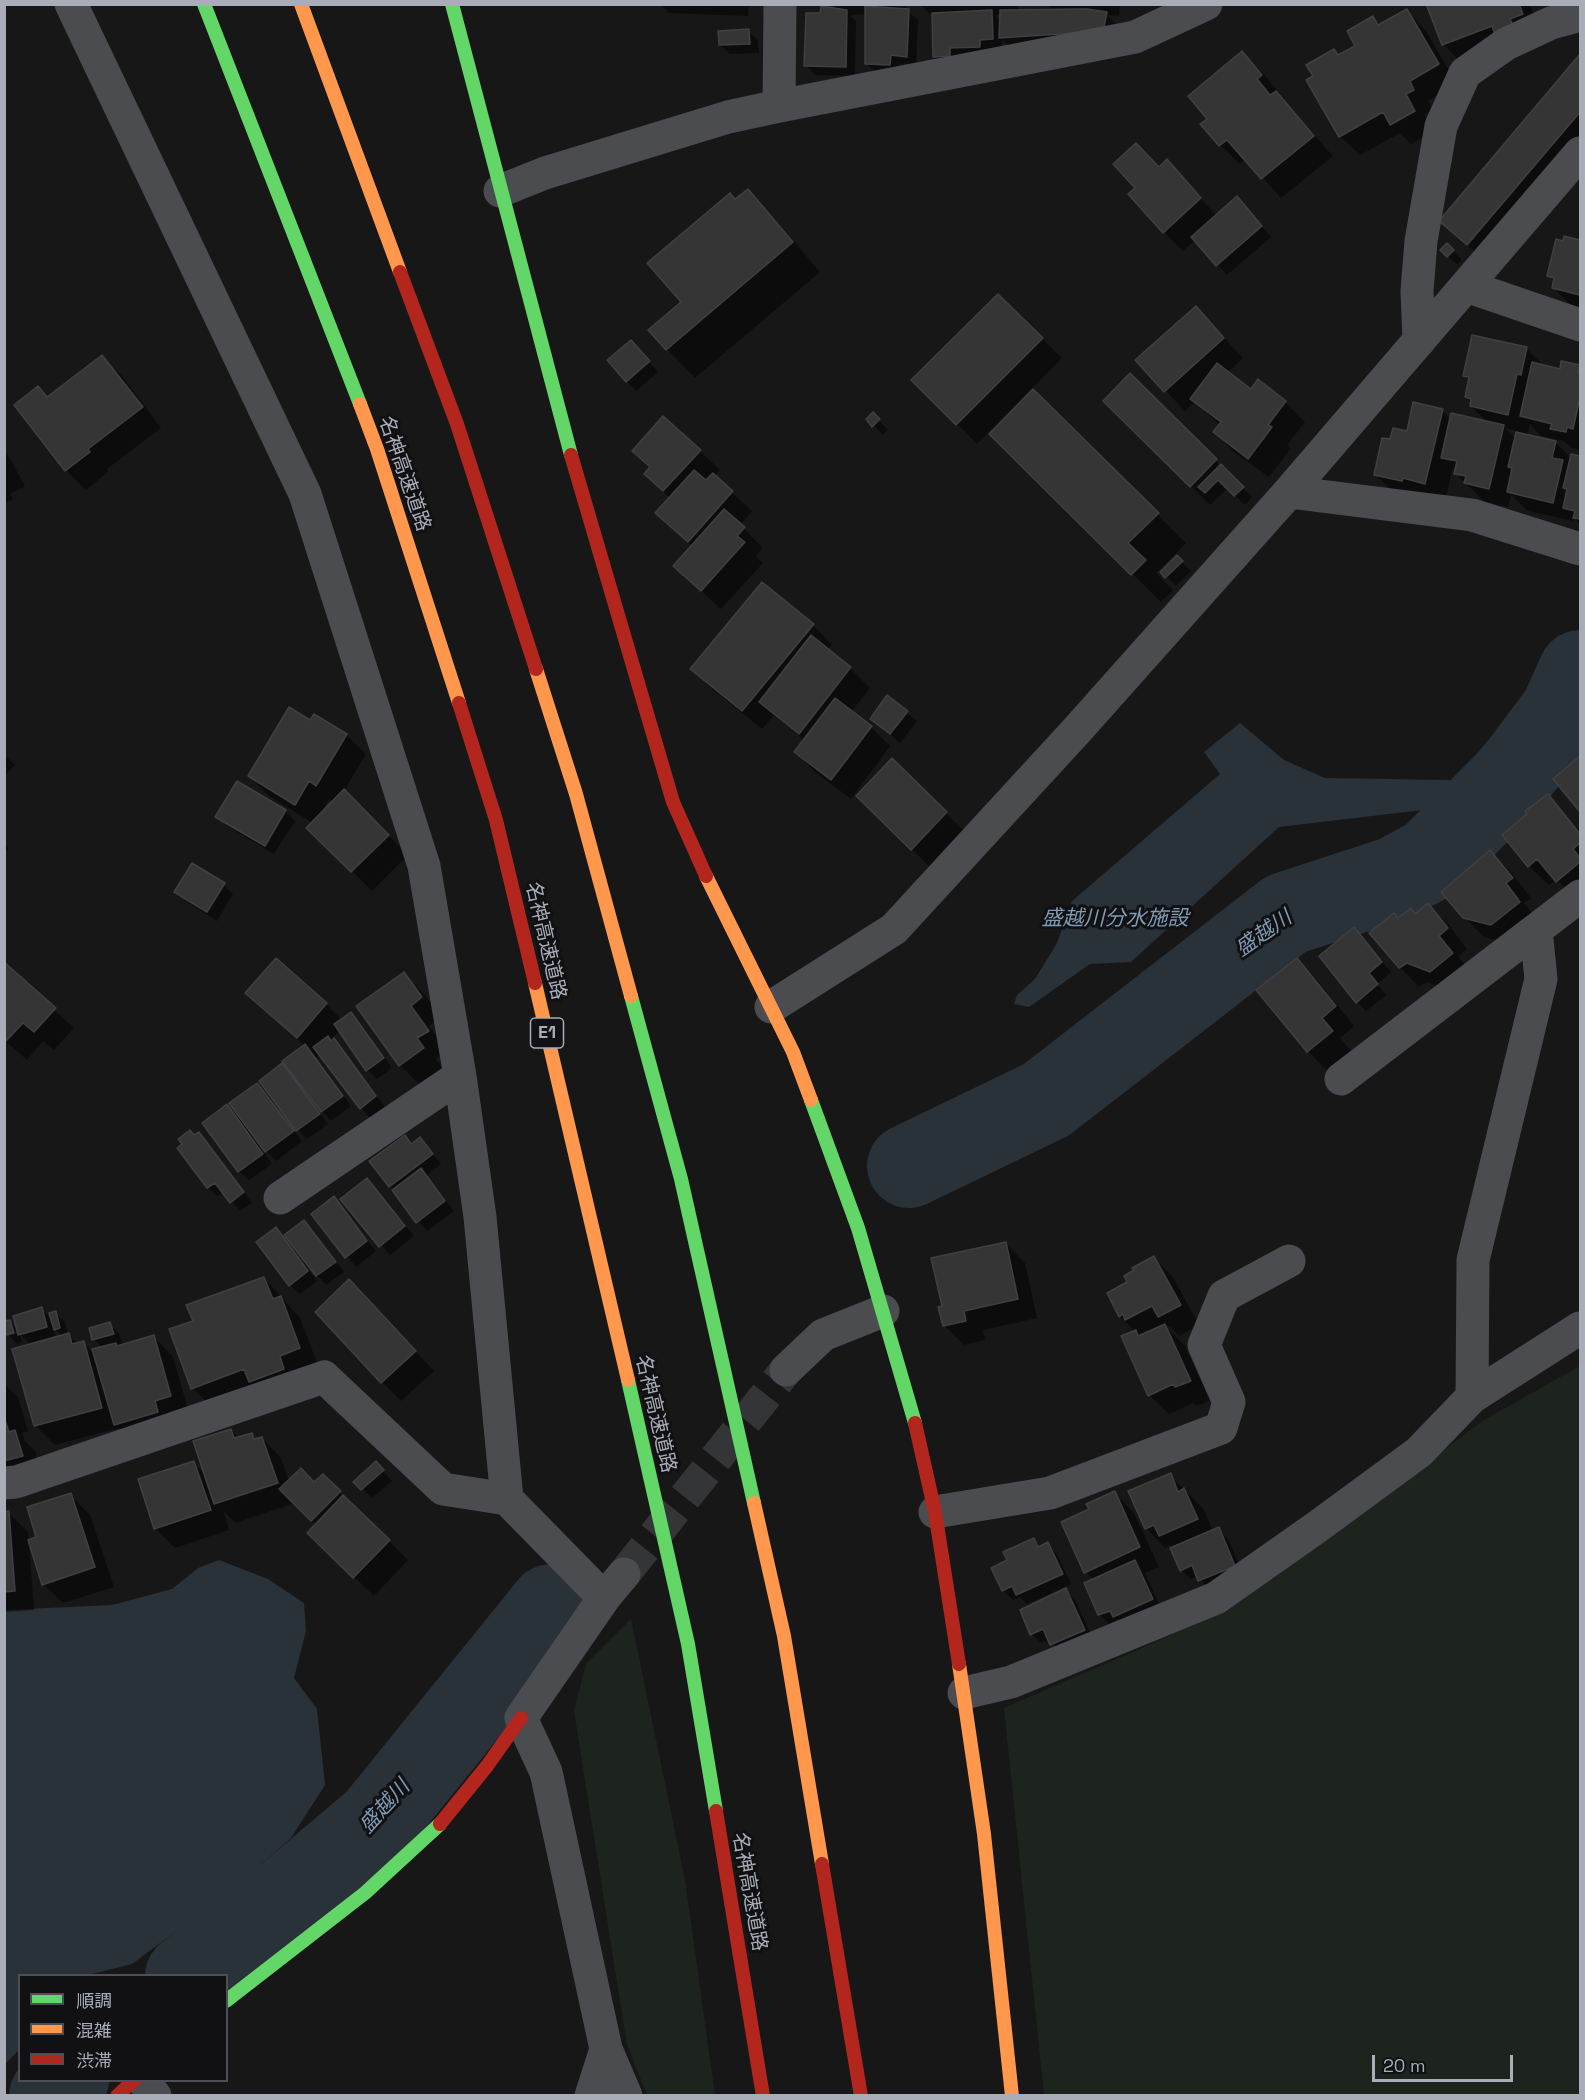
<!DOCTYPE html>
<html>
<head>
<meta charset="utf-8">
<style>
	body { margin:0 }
	#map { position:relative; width:1585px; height:2100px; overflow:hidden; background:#171717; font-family:"Space Grotesk","Noto Sans JP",sans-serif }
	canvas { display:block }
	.frame { position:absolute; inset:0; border:6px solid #a8adb8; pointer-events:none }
	.legend { position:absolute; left:18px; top:1974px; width:210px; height:108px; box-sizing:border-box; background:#111113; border:2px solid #4d4f55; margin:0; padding:8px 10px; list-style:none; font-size:18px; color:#a8adb8 }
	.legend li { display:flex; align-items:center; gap:12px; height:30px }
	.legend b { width:30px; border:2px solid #4d4f55 }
	.scale { position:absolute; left:1372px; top:2055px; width:141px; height:27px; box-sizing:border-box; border:3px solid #a8adb8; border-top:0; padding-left:8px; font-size:18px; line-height:21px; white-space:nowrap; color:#a8adb8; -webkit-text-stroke:4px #111113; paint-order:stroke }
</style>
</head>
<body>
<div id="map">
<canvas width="1585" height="2100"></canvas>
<div class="frame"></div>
<ul class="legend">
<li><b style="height:8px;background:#63d668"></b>順調</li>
<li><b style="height:8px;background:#ff974d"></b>混雑</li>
<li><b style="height:8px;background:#b3261e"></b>渋滞</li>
</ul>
<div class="scale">20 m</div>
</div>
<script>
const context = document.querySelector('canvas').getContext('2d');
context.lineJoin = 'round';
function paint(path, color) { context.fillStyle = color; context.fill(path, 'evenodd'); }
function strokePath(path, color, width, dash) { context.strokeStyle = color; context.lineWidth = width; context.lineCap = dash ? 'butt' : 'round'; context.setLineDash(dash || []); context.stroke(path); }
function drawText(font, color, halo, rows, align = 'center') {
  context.font = font + ' "Space Grotesk","Noto Sans JP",sans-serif'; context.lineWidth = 6; context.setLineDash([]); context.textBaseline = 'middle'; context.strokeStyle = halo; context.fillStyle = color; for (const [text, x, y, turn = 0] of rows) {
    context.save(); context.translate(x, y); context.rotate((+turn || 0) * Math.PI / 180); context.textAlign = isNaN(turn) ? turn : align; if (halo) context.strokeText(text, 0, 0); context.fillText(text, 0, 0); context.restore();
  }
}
paint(new Path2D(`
	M1580,1366V2095H1044L1004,1708L1169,1636L1272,1579L1484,1420Z
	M631,1619L685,1880L715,2095H647L627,2045L574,1711L586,1664Z`), '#1d241e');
paint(new Path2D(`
	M1240,723L1284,760L1325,778L1450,780L1500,769L1473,804L1279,827L1131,962L1090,964L1029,1007L1014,1004L1017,995L1035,979L1057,943L1072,901L1220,774L1204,752Z
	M219,1560L268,1579L304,1603L306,1631L294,1678L317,1709L325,1785L291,1838L233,1889L132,1964L88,1975L20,1976L19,2050L5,2064V1610L112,1605L172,1589L198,1568Z`), '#2a3239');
paint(new Path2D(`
	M660,4H749L748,16L669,13Z
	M831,4H906V10L918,20L916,66L900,64L899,74L876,73L866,63L867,14L850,15L856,21L855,76L815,75L806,65L821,15L837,10Z
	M920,4H1018V12L1053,11L1046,4H1120L1119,16L1107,15L1125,33L1020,57L1002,39V48L944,66L935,57L933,15H931ZM995,15H1001V21Z
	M1428,4H1530L1541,33L1463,64L1443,44Z
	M1407,11L1426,31L1457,84L1428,101L1433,110L1424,114L1434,131L1411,144L1400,133L1360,155L1340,136L1315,76L1334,51L1339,56L1357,46L1373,18L1381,26Z
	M748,31L758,40L759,53L730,54L720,45Z
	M1242,53L1262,72L1281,95L1279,96L1333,156L1281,198L1246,159L1240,164L1220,145L1209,119Z
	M1580,56V154L1488,264L1441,221Z
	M1167,161L1217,216L1246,208L1271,237L1227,275L1195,240L1183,251L1164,232L1159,168Z
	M747,191L776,220L820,272L695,378L667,349L683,302L736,201Z
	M1565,238L1580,241V293L1567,290V293L1580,296V309L1573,307L1553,288L1555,281L1549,276Z
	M1447,245L1462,260L1457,265L1442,250Z
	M998,296L1062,358L977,444L914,380Z
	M1196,308L1243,358L1227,373L1251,391L1285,402L1305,422L1287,445L1291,448L1269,477L1234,452L1215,432L1220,425L1195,402L1185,411L1137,361Z
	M1526,348L1545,367L1561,370L1579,367L1580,368V450L1572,448L1564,441L1541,436L1530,424L1527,436L1555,442L1571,458L1572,456L1580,458V524L1574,517L1573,521L1528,511L1511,495L1508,507L1485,502L1456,474V471L1453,467L1445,502L1395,494L1376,475L1391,441L1408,433L1442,410L1451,420L1488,423L1471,406L1472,403L1466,397L1470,381L1465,376ZM1506,429L1518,431L1516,439Z
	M640,352L658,372L636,391L609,361Z
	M102,357L122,376L161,428L107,469L108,472L86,490L66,470L16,405L38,388L49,398Z
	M1130,375L1252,497L1245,505L1228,488L1210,505L1105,401Z
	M1033,391L1186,543L1156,573L1173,590L1161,602L991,434Z
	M873,414L888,430L883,435L868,420Z
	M4,448L25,486L10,494L13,499L4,503Z
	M634,451H700L720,470L714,476L752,511L740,525L763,548L756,556L763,563L721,609L695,585L693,547L657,513L670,498L646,474L651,469Z
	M1177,558L1191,571L1176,586L1162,572Z
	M813,625L832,645L827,650L850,668L870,688L851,712L871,727L890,746L851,799L815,772L796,752L805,741L774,715L762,729L712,689L692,669Z
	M888,698L917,721L900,743L872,718Z
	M346,735L366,754L344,791L408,855L372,891L309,828L313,823L269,796L250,776ZM329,799L333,802L320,815Z
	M4,754L15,765L4,776Z
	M1580,758V809L1556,779Z
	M892,760L965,832L931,868L858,796Z
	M1548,796L1580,832V897L1577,900L1556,879L1549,885L1529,866Z
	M285,811L295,821L274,854L227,826L217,817Z
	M4,844L9,849L4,854Z
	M1490,852L1510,871L1531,898L1524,903L1539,922L1511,944L1484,937L1464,917Z
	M224,885L233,894L217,921L186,901L176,891Z
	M1428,905L1448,924L1467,949L1458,956L1472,973L1450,991L1427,982L1419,987L1400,967L1398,920L1416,915Z
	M1363,939L1391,972L1377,984L1386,995L1366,1011L1357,1001Z
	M1297,960L1316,979L1354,1026L1340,1038L1351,1051L1327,1071L1308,1051Z
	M4,964L74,1028L54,1050L43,1041L27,1060L4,1040Z
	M404,974L424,994L441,1017L429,1026L447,1051L436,1059L443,1068L420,1085L400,1065L358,1006Z
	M247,993L326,1004L342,1020L351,1014L360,1023L392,1068L377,1079L368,1070L340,1030L332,1039L343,1050L385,1107L370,1118L361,1108L320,1053L316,1058L351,1106L331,1121L319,1108L317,1110L328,1124L307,1139L298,1130L282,1065L295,1078L305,1046Z
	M257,1084L267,1094L302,1141L276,1161L262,1147L261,1148L272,1164L249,1180L239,1171L227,1106L241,1120Z
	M198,1134L208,1143L252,1203L240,1211L224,1192L217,1196L208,1187L194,1137Z
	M405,1137L412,1144L420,1139L441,1164L426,1176L454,1211L427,1231L390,1186Z
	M367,1180L414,1236L390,1255L342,1199Z
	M333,1198L376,1251L356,1267L313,1214Z
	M304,1222L314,1232L344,1272L326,1285L317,1275L286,1235Z
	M275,1229L285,1239L317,1281L300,1294L290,1285Z
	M1005,1243L1025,1263L1037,1318L983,1330L985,1340L964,1345L944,1325Z
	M1154,1258L1173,1277L1199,1325L1179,1336L1170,1326L1167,1328L1185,1346L1210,1401L1196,1406L1193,1403L1169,1414L1149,1395L1136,1332L1120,1316L1129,1283Z
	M264,1278L300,1318L319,1368L212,1408L193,1388L194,1322Z
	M369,1301L434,1371L401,1401L382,1382Z
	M41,1309L53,1320L55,1313L65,1322L68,1335L78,1344L83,1342L95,1355L103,1348L94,1339L109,1324L119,1333L123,1346L154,1337L173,1357L190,1416L135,1444L119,1428L55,1445L36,1426L31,1345L20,1334L22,1342L17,1344L8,1334L9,1321L19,1331ZM53,1327L63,1337L56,1338Z
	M4,1384L18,1397L28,1431L22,1433L25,1441L35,1451L42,1475L4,1486Z
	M231,1430L239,1438L251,1434L257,1440L262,1438L281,1458L289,1481L315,1484L323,1476L408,1560L374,1596L309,1533L316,1525L295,1503L235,1523L223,1510L229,1530L175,1548L156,1529L139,1480L193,1463L206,1475Z
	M376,1463L392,1481L372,1498L356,1482Z
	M1170,1475L1204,1510L1213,1531L1218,1529L1228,1539L1244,1575L1209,1590L1198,1576L1191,1579L1181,1570L1173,1549L1170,1545L1165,1548L1146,1528Z
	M1115,1493L1134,1513L1159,1567L1145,1573L1161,1609L1124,1626L1118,1620L1109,1624L1100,1614L1094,1580L1086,1572L1091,1509Z
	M70,1495L90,1515L114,1587L63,1603L43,1584L29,1544L34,1610L4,1612V1513H9L28,1532L29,1541L38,1538Z
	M1034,1540L1041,1547L1047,1544L1057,1554L1071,1584L1027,1604L1020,1597L1013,1600L1003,1590L993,1569L1009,1561Z
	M1066,1590L1075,1600L1093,1639L1061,1654L1050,1639L1041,1643L1032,1634Z`), '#0007');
strokePath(new Path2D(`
	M1472,785L1508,782`), '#2a3239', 14);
strokePath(new Path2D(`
	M909,1166L1046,1100L1286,914L1396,878L1431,859L1508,782L1526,760L1562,712L1580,672
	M187,1976L272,1910L377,1821L551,1606
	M51,2096L67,2080`), '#2a3239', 84);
const building = new Path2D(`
	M1426,4H1519L1523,14L1510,19L1514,27L1495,35L1492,26L1442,45Z
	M821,6L847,10L846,67L804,66L806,13H820Z
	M865,6L909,9L907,57L891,55L890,65L865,64Z
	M1087,9L1107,12L1104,27L1075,33L999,38L1000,10Z
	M1407,9L1439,64L1410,81L1414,90L1406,94L1415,111L1390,125L1383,112L1339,137L1306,80L1313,76L1306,65L1334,49L1338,55L1355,46L1347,31L1373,16L1378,25Z
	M992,10L993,39L980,40V47L950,48V56L933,57L932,13Z
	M749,29L750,44L719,45L718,31Z
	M1242,51L1262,75L1257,79L1270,95L1276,91L1314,136L1261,179L1227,140L1219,146L1200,124L1207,119L1188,96Z
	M1580,54V112L1467,245L1439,221Z
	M1136,143L1159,167L1167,159L1201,198L1163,233L1128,194L1135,188L1113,164Z
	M748,189L793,242L666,350L648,330L681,302L647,263L730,193L735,199Z
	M1237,196L1262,226L1216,266L1191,237Z
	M1564,236L1580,240V295L1552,288L1554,278L1547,276L1556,239L1563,241Z
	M1447,243L1454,250L1447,257L1440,250Z
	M998,294L1043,338L956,425L911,380Z
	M1196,306L1224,338L1164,392L1135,360Z
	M1472,335L1527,347L1521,375L1517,374L1508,415L1470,406L1471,399L1465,397L1469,377L1463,376Z
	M631,340L650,361L626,382L607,360Z
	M102,355L143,407L88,449L90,452L65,471L14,405L38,386L47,397Z
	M1561,361L1580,365L1578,373H1580V397L1573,429L1567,427L1566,432L1550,429L1552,424L1520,416L1532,362L1560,369Z
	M1217,363L1251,389L1258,379L1286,401L1268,425L1272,427L1248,459L1213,432L1221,422L1190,399Z
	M1130,373L1217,459L1190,487L1103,401Z
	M1033,389L1159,513L1128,543L1146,560L1131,575L989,434Z
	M1413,402L1443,409L1425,484L1403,478L1402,481L1374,475L1382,438L1390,439L1393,428L1407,431Z
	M873,412L880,419L872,427L866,419Z
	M1451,413L1504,425L1489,489L1464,483L1466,476L1454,474L1457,461L1441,458Z
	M663,416L701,450L663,491L644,474L650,467L632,451Z
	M1516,432L1556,441L1552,458L1563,460L1553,503L1507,492L1512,468L1508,467Z
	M1571,454L1580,456V519L1573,518L1575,511L1563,508L1567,489L1563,488Z
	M1221,464L1244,487L1234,496L1218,480L1205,493L1198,487Z
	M694,470L706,480L713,473L733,491L688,542L655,513Z
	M724,509L745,527L737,536L745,542L701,591L673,566Z
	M1177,555L1183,561L1165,578L1160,572Z
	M762,582L814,624L742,711L690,669Z
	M811,635L851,667L799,734L759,702Z
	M887,695L908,711L890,734L870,719Z
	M835,698L872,726L831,780L794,752Z
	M289,707L310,720L314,714L347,734L316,786L309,781L295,805L248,776Z
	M1580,756V812L1553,779Z
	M892,758L947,812L911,850L856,796Z
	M237,781L286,810L265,846L215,817Z
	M344,789L389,835L351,872L306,828Z
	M1548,794L1580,834V843L1573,849L1580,858V862L1556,882L1537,859L1528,867L1502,835L1527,814L1525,811Z
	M1490,850L1513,878L1506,883L1520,902L1491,925L1463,918L1441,892Z
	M192,863L225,883L207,912L174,892Z
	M1428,903L1448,928L1439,936L1453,953L1430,972L1407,963L1399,968L1369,933L1394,913L1398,918L1411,908L1415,914Z
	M1354,927L1382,962L1369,973L1378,984L1356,1003L1319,956Z
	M276,958L327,1003L297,1038L245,993Z
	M1297,958L1336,1006L1322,1018L1333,1031L1307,1052L1256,990Z
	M4,962L56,1008L34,1032L23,1023L6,1041L4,1040Z
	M404,972L422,997L411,1006L429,1031L417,1038L424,1048L399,1066L356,1006Z
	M351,1012L384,1058L366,1071L334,1024Z
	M328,1036L331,1041L334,1038L376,1096L360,1109L313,1047Z
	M305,1044L343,1096L321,1112L282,1061Z
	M282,1063L320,1114L296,1131L259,1081Z
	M257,1083L294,1131L265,1152L229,1103Z
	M227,1104L263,1154L238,1172L202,1123Z
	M190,1130L194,1135L199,1132L244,1192L230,1203L215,1183L207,1188L177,1148L182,1144L178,1139Z
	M405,1135L411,1144L420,1137L433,1154L389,1187L369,1161Z
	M421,1168L445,1201L416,1223L392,1190Z
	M367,1178L405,1226L379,1247L340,1199Z
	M334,1196L367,1241L345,1258L311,1214Z
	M304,1220L336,1262L316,1276L284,1235Z
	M276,1227L308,1271L289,1286L256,1242Z
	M1006,1242L1018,1299L964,1311L966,1321L943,1326L938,1307L942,1306L931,1258Z
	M1154,1256L1181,1305L1158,1317L1152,1306L1125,1320L1123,1314L1119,1317L1107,1293L1127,1282L1124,1276L1134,1270L1132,1268Z
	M264,1277L273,1299L281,1296L300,1348L280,1356L284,1369L249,1382L244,1369L191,1389L169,1329L193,1321L186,1305Z
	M349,1279L416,1351L381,1383L315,1312Z
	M42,1307L47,1327L18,1335L13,1316Z
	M56,1311L60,1328L54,1330L49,1313Z
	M10,1320L14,1333L6,1335L4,1321Z
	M110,1322L114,1334L92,1340L89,1328Z
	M1165,1324L1191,1381L1175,1387L1173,1384L1148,1396L1121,1336L1136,1330L1138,1336Z
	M69,1333L72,1344L84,1341L102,1408L34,1426L12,1349Z
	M154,1335L171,1396L155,1401L158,1412L114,1425L92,1349L116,1343L117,1346Z
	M4,1417L9,1432L15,1430L23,1456L4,1461Z
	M231,1429L234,1438L252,1433L254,1439L262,1437L278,1483L214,1504L193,1441Z
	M194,1461L211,1510L154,1529L138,1479Z
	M376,1461L384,1470L361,1490L353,1482Z
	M301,1468L314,1482L323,1474L341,1491L311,1521L279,1489Z
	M1171,1473L1178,1492L1184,1488L1198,1519L1159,1536L1154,1525L1145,1529L1128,1491Z
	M1115,1491L1140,1547L1084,1573L1061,1522L1089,1509L1086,1504Z
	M71,1493L95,1567L42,1585L28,1540L36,1537L27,1507Z
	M343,1495L390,1540L353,1578L307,1533Z
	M9,1511L15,1591L4,1592V1512Z
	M1219,1527L1235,1566L1198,1581L1192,1565L1180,1571L1170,1548Z
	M1034,1538L1038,1547L1048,1542L1063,1574L1016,1595L1012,1586L1002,1591L991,1568L1007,1560L1003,1552Z
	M1135,1560L1153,1599L1113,1617L1110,1611L1098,1615L1084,1583Z
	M1066,1588L1085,1630L1050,1645L1043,1629L1030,1635L1020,1610Z`);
paint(building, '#353536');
strokePath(building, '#3f4043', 1.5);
strokePath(new Path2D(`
	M624,1574L786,1370`), '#343537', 33, [33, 16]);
strokePath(new Path2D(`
	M71,4L305,494L424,866L460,1076L480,1217L507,1499L604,1598
	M779,106L780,4
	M500,191L545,173L728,117L779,106L1135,37L1206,4
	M1466,286L1580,325
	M1419,341L1417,291L1421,241L1441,126L1465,73L1506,44L1551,23L1580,15
	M1289,492L1472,515L1580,549
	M771,1007L894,929L1078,729L1289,492L1580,153
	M1341,1079L1580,896
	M280,1198L460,1076
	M786,1370L823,1335L883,1311
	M1472,1397L1473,1260L1541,979L1536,930
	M4,1483L16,1482L324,1377L443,1489L507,1499
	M935,1512L1050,1493L1221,1428L1229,1402L1204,1345L1224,1296L1289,1261
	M624,1574L604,1598L521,1718L546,1772L606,2049L626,2096
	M964,1693L1011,1682L1216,1598L1317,1527L1419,1452L1472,1397L1580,1328
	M143,2080L155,2096
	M591,2096L606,2049`), '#4b4c50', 33);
strokePath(new Path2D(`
	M204,4L360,404
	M452,4L571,455
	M631,996L681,1179L754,1503
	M811,1100L858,1228L915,1423
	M628,1380L688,1644L716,1811
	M226,2001L365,1893L440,1824`), '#63d668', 14);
strokePath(new Path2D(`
	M301,4L400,272
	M360,404L377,449L459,703
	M536,669L576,794L631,996
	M706,876L793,1052L811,1100
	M535,983L628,1380
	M754,1503L784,1636L822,1864
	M959,1664L984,1834L1012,2096`), '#ff974d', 14);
strokePath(new Path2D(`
	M400,272L457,424L536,669
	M571,455L673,802L706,876
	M459,703L496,820L535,983
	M915,1423L935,1512L959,1664
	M716,1811L763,2096
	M440,1824L487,1766L521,1718
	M822,1864L861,2096
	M117,2096L134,2080`), '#b3261e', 14);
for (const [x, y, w] of [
	[547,1033,33]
]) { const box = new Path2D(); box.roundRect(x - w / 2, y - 15, w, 30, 4.5); context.fillStyle = '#111113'; context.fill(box); strokePath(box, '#a8adb8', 1.5); }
drawText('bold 18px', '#a8adb8', null, [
	["E1",547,1033]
]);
drawText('20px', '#a8adb8', '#111113', [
	["名神高速道路",404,474,71],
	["名神高速道路",545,941,77],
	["名神高速道路",655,1414,77],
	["名神高速道路",749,1892,80]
]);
drawText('italic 21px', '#7f9bb3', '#111113', [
	["盛越川分水施設",1115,919],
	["盛越川",1264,934,-35],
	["盛越川",385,1807,-48]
]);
</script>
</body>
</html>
